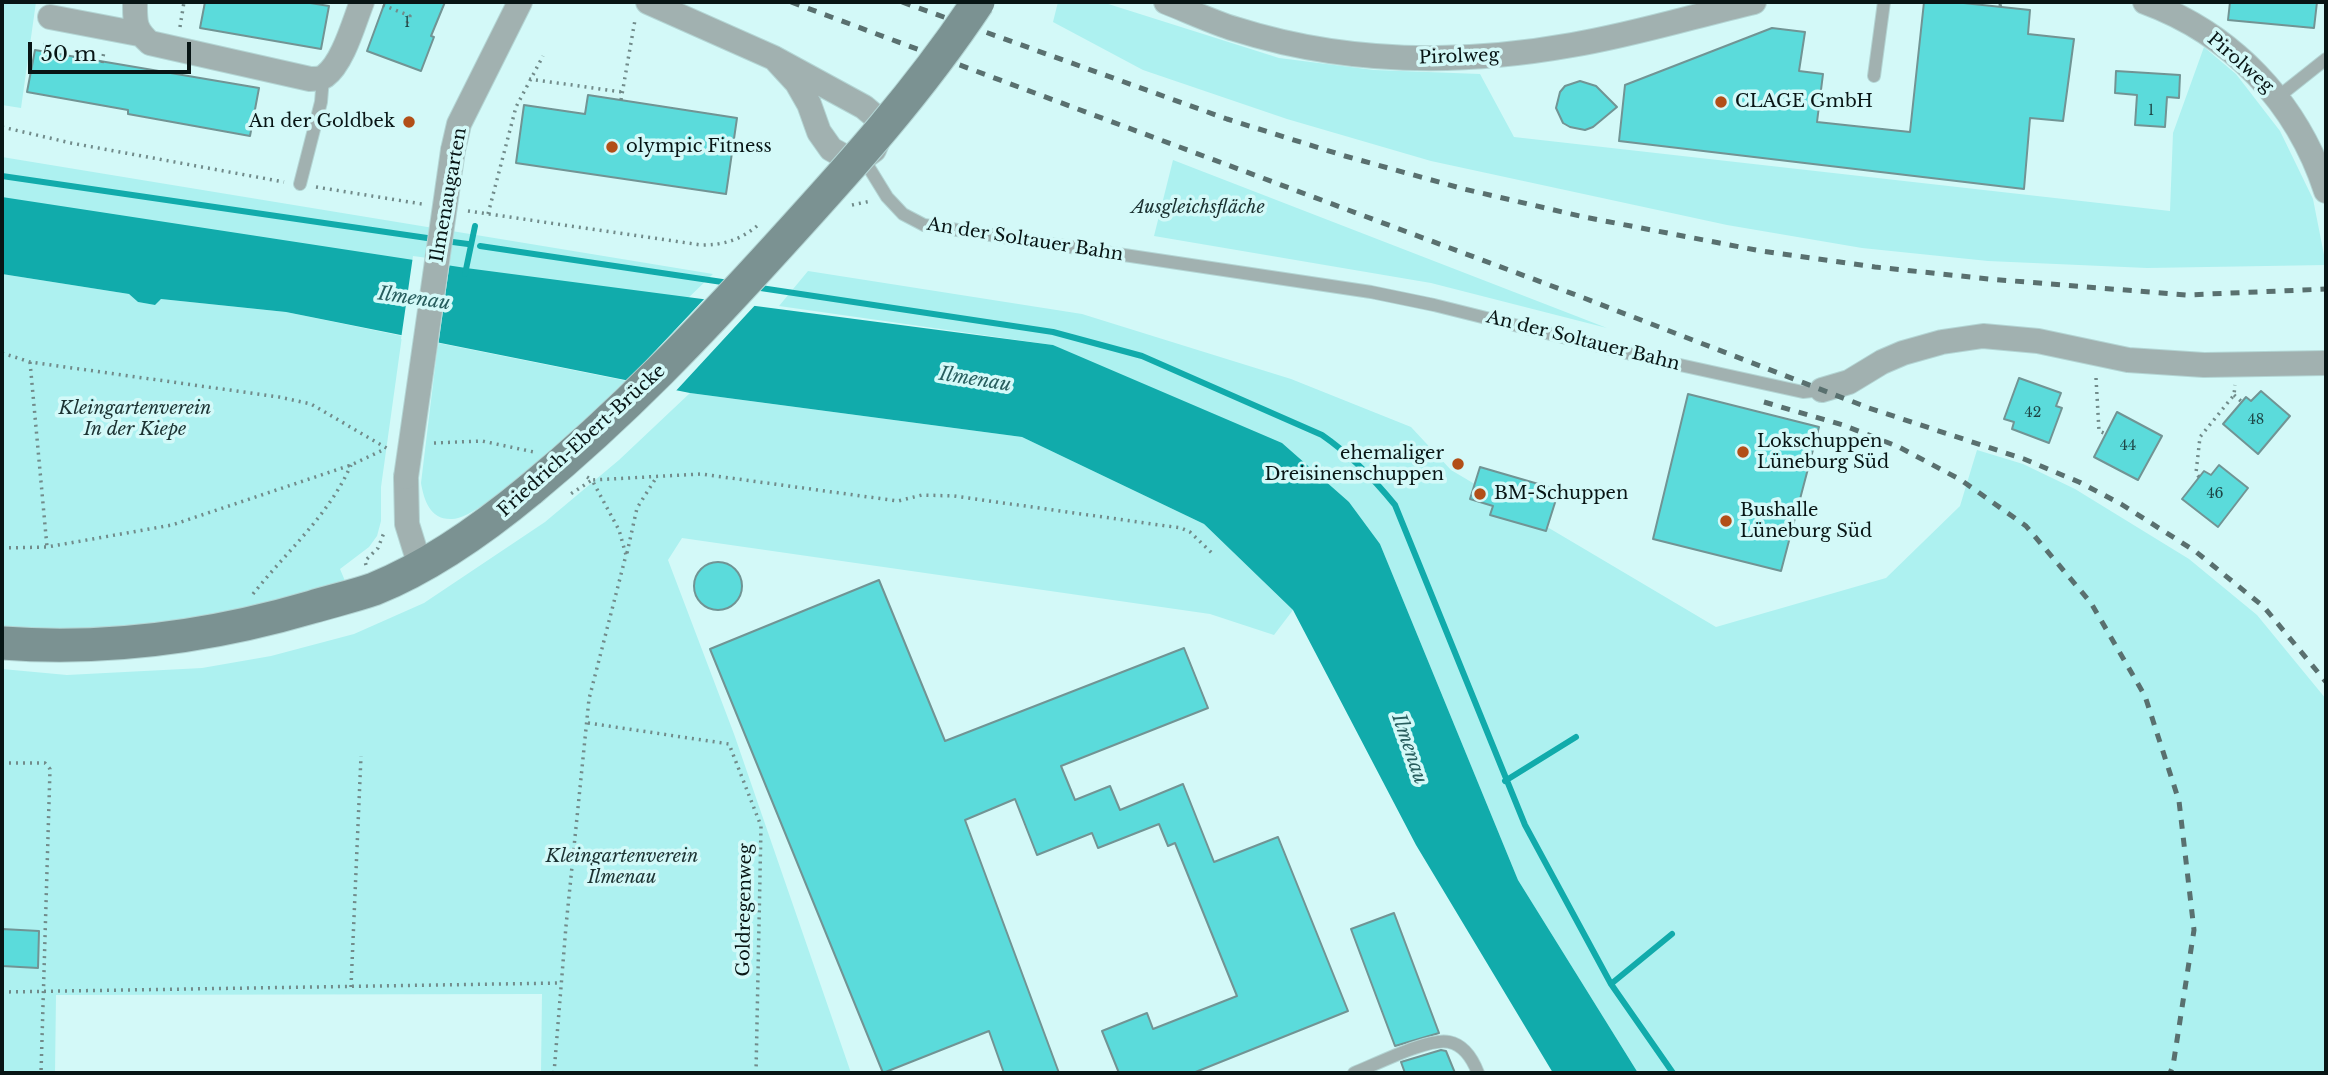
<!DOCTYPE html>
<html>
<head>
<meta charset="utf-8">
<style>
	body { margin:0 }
	#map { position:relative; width:2328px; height:1075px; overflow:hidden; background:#d3f9f8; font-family:"Libre Baskerville",serif }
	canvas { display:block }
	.frame { position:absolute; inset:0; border:4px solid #081515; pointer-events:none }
	.scale { position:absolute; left:28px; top:42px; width:163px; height:32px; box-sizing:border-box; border:4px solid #081515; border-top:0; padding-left:9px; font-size:21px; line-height:24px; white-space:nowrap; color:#081515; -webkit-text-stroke:5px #d3f9f8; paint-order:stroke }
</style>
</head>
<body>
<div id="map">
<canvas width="2328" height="1075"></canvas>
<div class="frame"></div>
<div class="scale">50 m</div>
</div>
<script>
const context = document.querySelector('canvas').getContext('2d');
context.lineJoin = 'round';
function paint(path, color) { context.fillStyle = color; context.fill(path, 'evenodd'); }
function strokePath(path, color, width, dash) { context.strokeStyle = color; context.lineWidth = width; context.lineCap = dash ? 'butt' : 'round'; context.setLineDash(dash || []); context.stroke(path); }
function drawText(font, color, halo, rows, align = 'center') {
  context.font = font + ' "Libre Baskerville",serif'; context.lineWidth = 7; context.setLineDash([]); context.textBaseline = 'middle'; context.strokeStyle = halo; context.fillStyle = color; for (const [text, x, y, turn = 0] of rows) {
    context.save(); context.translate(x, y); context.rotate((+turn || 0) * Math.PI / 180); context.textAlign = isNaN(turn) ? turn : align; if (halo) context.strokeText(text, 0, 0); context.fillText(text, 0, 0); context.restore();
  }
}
paint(new Path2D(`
	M2,2H36L21,108L2,105Z
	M1058,2H1102L1279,58L1374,70L1480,74L1514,137L2170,211L2173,133L2204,47L2236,74L2280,131L2313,199L2326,265L2147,268L1988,261L1862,248L1727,225L1431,161L1287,119L1143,70L1053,22Z
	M2,157L713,274L684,302L2,198Z
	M1173,160L1607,328L1431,283L1154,236Z
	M808,271L1082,314L1291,379L1411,427L1451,470L1716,627L1886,578L1960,506L1977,450L2023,464L2075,489L2189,559L2257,615L2326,699V1073H1638L1518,880L1380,544L1349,502L1053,345L779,306Z
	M2,274L129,294L138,302L155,305L161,299L286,312L402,336L381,487V521L377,536L369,547L340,569L345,581L255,609L133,630L2,629Z
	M438,343L627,381C599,408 485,519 452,519C430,520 424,500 421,483Z
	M690,393L1022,437L1204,524L1293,610L1274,635L1210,614L682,538L668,560L734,734L851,1073H541L542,994L56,995L55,1073H2V669L67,675L202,668L271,656L354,634L424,603L545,522L619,460Z`), '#adf1f0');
paint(new Path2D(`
	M2,197L466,268L1053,345L1282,443L1349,502L1380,544L1518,880L1638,1073H1553L1416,845L1293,610L1204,524L1022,437L690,393L286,312L161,299L155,305L138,302L129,294L2,274Z`), '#11abab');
paint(new Path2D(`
	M413,256L450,261L438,347L401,339Z
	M707,296L758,302L673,394L624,384Z`), '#d3f9f8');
strokePath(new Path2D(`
	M2,176L434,239
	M445,241L468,244
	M480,246L729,283
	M465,274L475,226
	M754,287L1053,332L1142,356L1322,435C1351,455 1373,478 1395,505L1525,825L1611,984L1673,1073
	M1505,781L1576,737
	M1611,984L1672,934`), '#11abab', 6);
const building = new Path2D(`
	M205,2H304L329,6L321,49L200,28Z
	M385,2H445L431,36L434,37L421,71L367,51Z
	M1924,2H1954L2030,10L2028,34L2074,39L2063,121L2030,118L2024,189L1619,141L1625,85L1772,28L1805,32L1799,71L1823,74L1817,122L1910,132Z
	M2230,2H2317L2314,28L2228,20Z
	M35,50L259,88L250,136L128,114V110L27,92Z
	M2116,71L2180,75L2179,98L2167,97L2165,127L2135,125L2137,95L2115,93Z
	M1580,81L1596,86L1617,107L1593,127L1585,130L1570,127L1563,123L1556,108L1560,92L1565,86Z
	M588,95L737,118L726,194L516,163L524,105L585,114Z
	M2019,378L2061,393L2056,406L2062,408L2049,443L2012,429L2014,422L2004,419Z
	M2261,391L2290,416L2258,454L2223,424L2246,397L2251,401Z
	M1688,394L1819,427L1781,571L1653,539Z
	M2117,412L2162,436L2138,480L2094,457Z
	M2219,465L2248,488L2218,527L2182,499L2204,471L2211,475Z
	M1480,467L1559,490L1546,531L1490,515L1493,506L1470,499Z
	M694 586a24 24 0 1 1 48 0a24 24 0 1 1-48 0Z
	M879,580L945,741L1184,648L1208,708L1061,766L1075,800L1110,786L1120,810L1183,784L1214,862L1278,837L1348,1011L1193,1073H1119L1102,1031L1147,1013L1153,1029L1237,996L1175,843L1168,846L1159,824L1098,848L1092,833L1037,855L1015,799L965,820L1059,1073H1004L989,1031L883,1073L710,649Z
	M1394,913L1439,1033L1395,1046L1351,929Z
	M2,929L39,931L38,968L2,966Z
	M1441,1050L1446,1051L1455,1073H1405L1401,1062Z`);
paint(building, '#5bdbdb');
strokePath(building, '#719494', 2);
const lane = new Path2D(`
	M1874,76L1884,2
	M2278,97L2326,59
	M863,158L887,197L903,214L924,225L1371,292L1434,305L1639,356L1803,392L1822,390
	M300,184L321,102L323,78
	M1354,1073C1375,1065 1429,1037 1449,1042C1464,1045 1473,1060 1478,1073`);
const street = new Path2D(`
	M135,2C135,22 134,29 150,43L310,79C315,79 321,79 325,76C343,63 354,22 362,2
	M648,2L774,58L864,107L877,118L880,136L874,150L863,158H847L831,149L819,132L809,104L797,83L774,58
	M1166,2C1189,11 1212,22 1235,29C1345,64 1460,65 1572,45C1633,35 1694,16 1754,2
	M2145,2C2232,34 2297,102 2326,191
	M50,17L139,34
	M453,150L459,124L520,2
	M1822,390L1849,382L1882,362L1903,353L1942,342L1983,336L2038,341L2128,360L2204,365L2326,363
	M406,477L407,524L420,566`);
const secondary = new Path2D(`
	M2,643C108,651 210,637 312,607C332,601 354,596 374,589C431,566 484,528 531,489`);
strokePath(lane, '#b3d5d4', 14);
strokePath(street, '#b3d5d4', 26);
strokePath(secondary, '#b3d5d4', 35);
strokePath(new Path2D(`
	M383,5L410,16L407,23
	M2000,6L2001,2
	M180,27L184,2
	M44,52L46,40
	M63,55L65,43
	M83,59L85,47
	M102,63L104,51
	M529,79L622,92
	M621,100L635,20
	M2,127L71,143L284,182
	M316,187L422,204
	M852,205L871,201
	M468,211L701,245C724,245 740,240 757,226
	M488,214L516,107L543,56
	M2,353L30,362L279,397L311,404L388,449
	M30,362L47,547
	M2096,378L2099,431L2106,434
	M2234,395L2242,402
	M434,443L482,441L534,452
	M587,477L592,480L701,474L898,501L922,495L954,496L1181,528L1190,532L1214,555
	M2199,477L2196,473L2200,437L2234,395L2235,385
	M2,548L47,547L172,525L351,465L385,449
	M627,553L637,508L656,478
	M366,565L365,561L378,548L385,530
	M253,594C287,551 329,515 351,465
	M588,723L729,744L761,826L756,1073
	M2,763H45L50,769L41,1073
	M351,987L361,756
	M2,992L561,983
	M554,1073L566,926L589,699L626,555L619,530L592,480L569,495`), '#718b8a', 3.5, [2, 5]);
strokePath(lane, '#a1b1b0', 12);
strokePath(street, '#a1b1b0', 24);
strokePath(secondary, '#7b9292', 33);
strokePath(new Path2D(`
	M791,2L1584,298L1869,408L2024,459L2079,482L2121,504L2195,551L2264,607L2326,682
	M902,2L1227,119L1345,156L1464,189L1584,217L1761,251L1875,267L1989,279L2186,295L2326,289
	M1764,402L1843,425L1899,447L1961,480L2026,526L2091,603L2145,696L2179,801L2194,930L2173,1066L2170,1073`), '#59706f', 5, [9, 9]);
const streetBridge = new Path2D(`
	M406,477L453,150`);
const secondaryBridge = new Path2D(`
	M531,489C623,413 700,332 780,244C852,165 919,91 978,2`);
strokePath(streetBridge, '#b3d5d4', 26, []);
strokePath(secondaryBridge, '#b3d5d4', 35, []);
strokePath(streetBridge, '#a1b1b0', 24);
strokePath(secondaryBridge, '#7b9292', 33);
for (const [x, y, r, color] of [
	[1721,102,7,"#b24f18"],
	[409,122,7,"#b24f18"],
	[612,147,7,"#b24f18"],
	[1743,452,7,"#b24f18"],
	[1458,464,7,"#b24f18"],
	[1480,494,7,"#b24f18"],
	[1726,521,7,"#b24f18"]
]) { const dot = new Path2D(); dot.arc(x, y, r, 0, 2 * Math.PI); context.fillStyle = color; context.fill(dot); strokePath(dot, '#d3f9f8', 2.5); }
drawText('14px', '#1d4646', null, [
	["1",407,23],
	["1",2151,111],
	["42",2033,413],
	["48",2256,420],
	["44",2128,446],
	["46",2215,494]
]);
drawText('18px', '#081515', '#d3f9f8', [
	["Pirolweg",1459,57,-2],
	["Pirolweg",2240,63,41],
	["Ilmenaugarten",449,195,-80],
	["An der Soltauer Bahn",1025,240,9],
	["An der Soltauer Bahn",1583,341,14],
	["Friedrich-Ebert-Brücke",582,441,-42],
	["Goldregenweg",745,910,-89]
]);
drawText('18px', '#081515', '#d3f9f8', [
	["CLAGE GmbH",1735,102],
	["An der Goldbek",395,122,"right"],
	["olympic Fitness",626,147],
	["Lokschuppen",1757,442],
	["Lüneburg Süd",1757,463],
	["ehemaliger",1444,454,"right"],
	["Dreisinenschuppen",1444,475,"right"],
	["BM-Schuppen",1494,494],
	["Bushalle",1740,511],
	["Lüneburg Süd",1740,532]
], 'left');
drawText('italic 18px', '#1c3232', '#d3f9f8', [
	["Ausgleichsfläche",1198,208],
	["Kleingartenverein",135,409],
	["In der Kiepe",135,430],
	["Kleingartenverein",622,857],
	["Ilmenau",622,878]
]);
drawText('italic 19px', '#275d5d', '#d3f9f8', [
	["Ilmenau",414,299,8],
	["Ilmenau",975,380,9],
	["Ilmenau",1409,749,71]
]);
</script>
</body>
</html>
